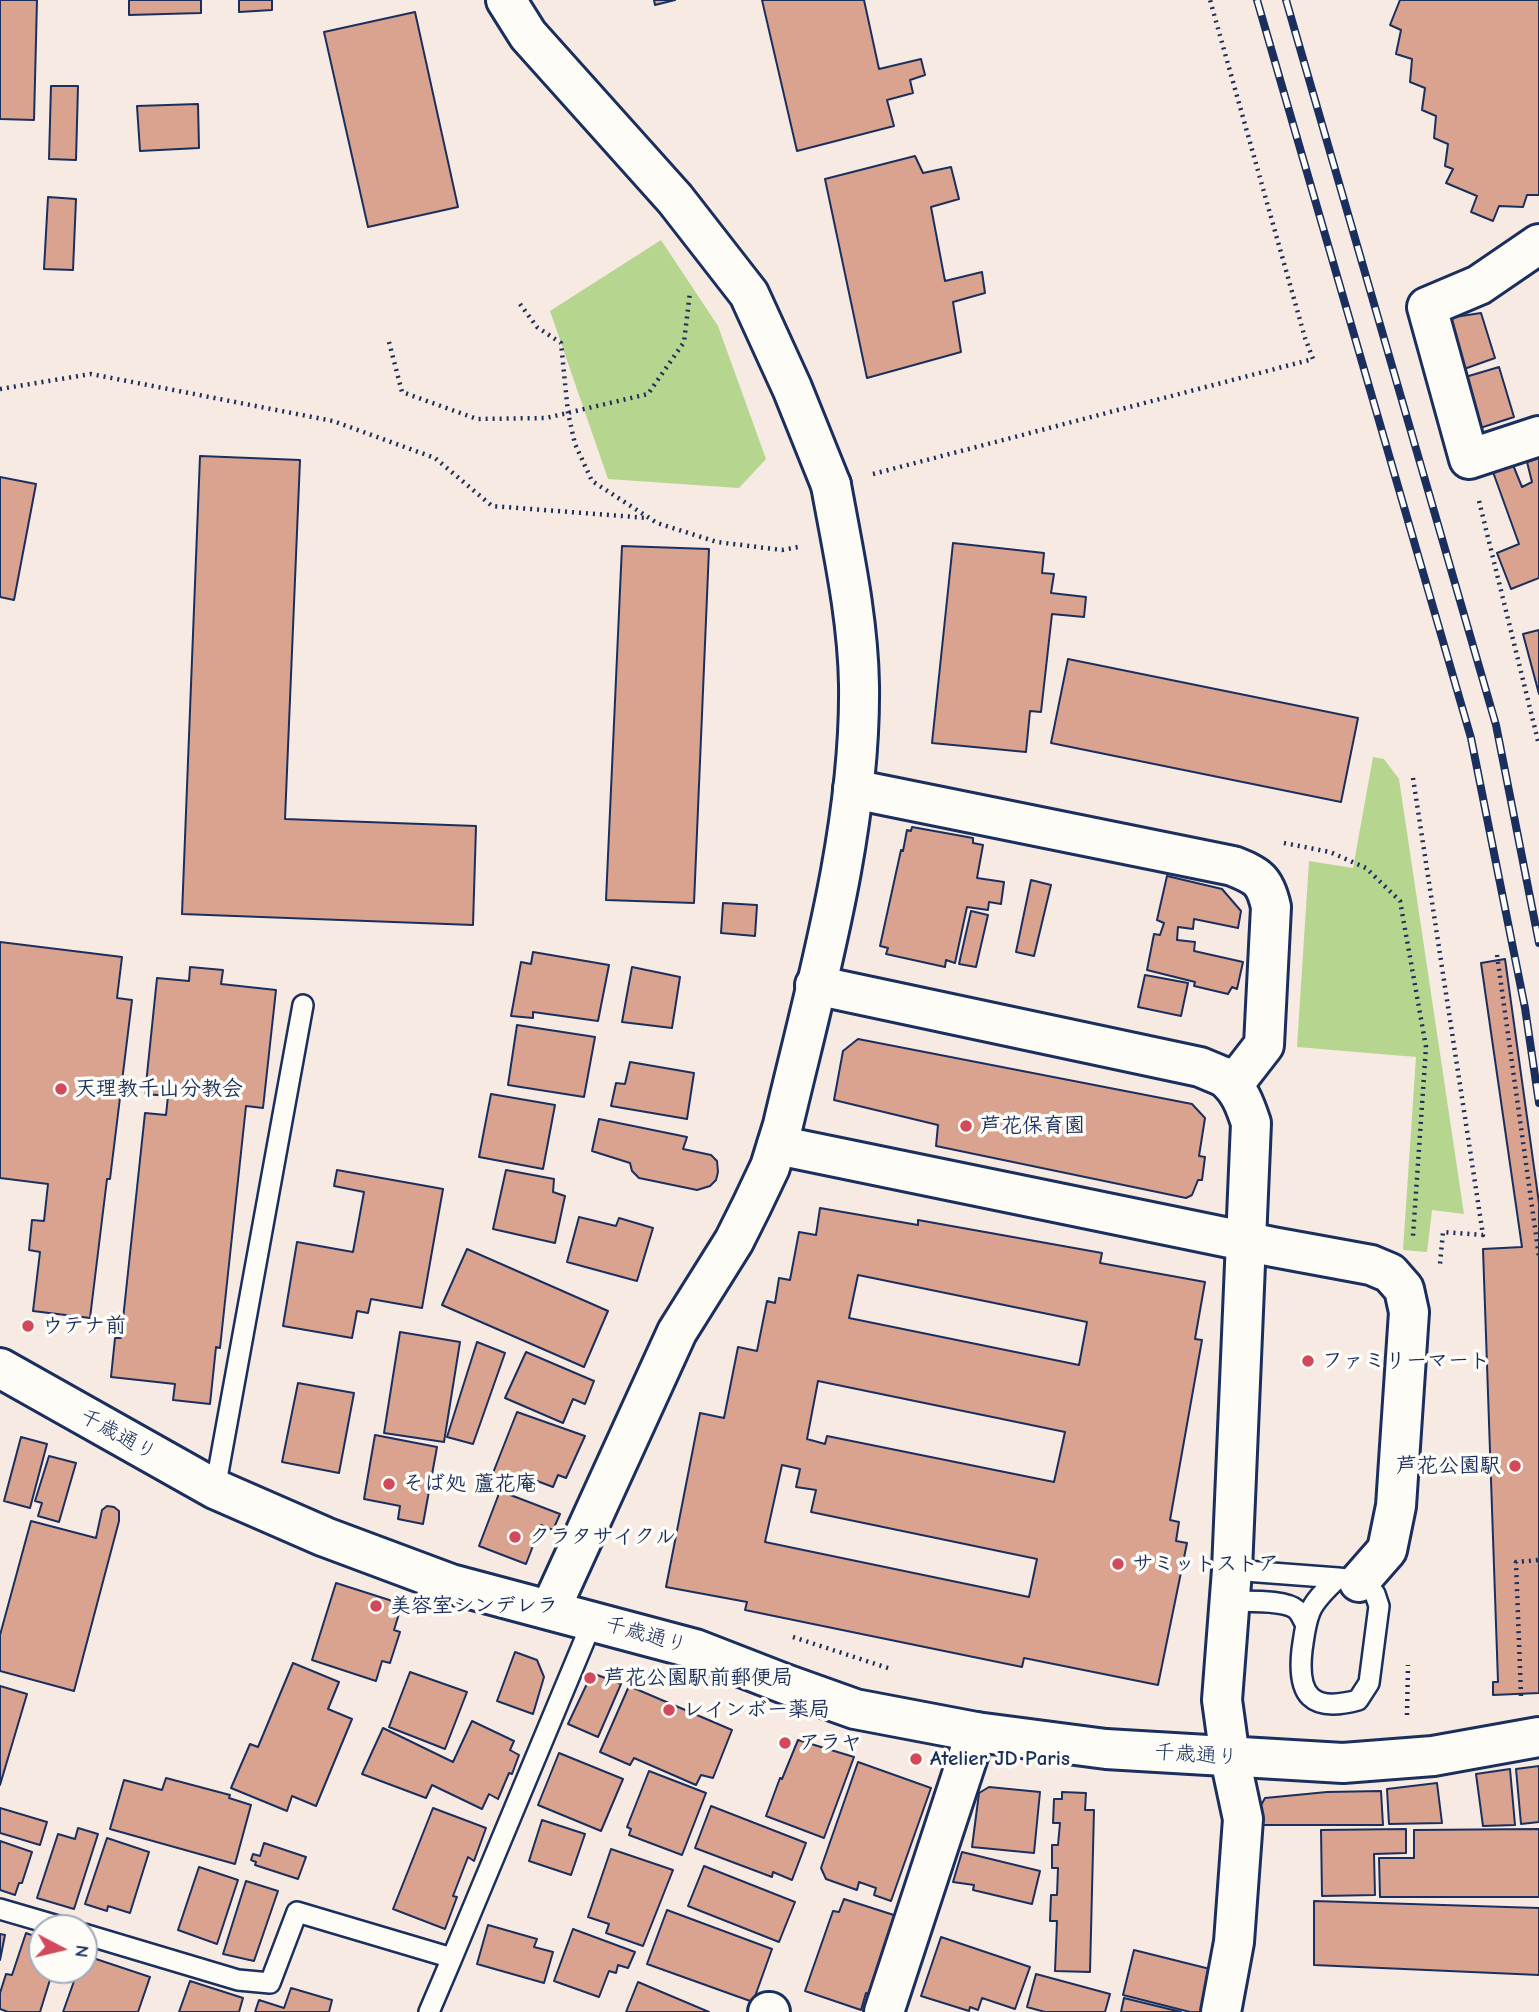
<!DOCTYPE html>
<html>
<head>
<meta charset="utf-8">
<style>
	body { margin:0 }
	#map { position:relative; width:1539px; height:2012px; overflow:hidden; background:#f6eae2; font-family:"Comic Neue",sans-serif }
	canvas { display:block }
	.north { position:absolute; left:28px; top:1914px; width:70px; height:70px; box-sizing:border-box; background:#fdfcf7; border:2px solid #a3aaba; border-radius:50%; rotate:97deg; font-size:19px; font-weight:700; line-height:28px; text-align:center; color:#1b2f5e }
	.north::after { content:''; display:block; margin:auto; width:24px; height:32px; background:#d1495b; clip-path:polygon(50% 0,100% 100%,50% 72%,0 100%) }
</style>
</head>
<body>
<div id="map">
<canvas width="1539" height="2012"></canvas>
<div class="north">N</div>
</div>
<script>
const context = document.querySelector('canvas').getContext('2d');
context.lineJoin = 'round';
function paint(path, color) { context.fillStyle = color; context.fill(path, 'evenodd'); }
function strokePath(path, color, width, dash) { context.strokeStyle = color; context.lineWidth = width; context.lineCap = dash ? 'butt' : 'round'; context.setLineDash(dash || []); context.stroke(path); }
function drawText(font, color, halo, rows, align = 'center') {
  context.font = font + ' "Comic Neue","Klee One",sans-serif'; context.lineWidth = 7; context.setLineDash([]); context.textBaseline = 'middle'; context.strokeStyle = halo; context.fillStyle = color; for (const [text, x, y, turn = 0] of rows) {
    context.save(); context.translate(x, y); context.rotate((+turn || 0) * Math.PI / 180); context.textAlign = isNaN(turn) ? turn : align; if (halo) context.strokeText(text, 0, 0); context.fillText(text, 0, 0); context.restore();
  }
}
paint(new Path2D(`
	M661,240L718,326L766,459L739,488L608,479L550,311Z
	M1373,757L1384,759L1399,779L1464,1214L1432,1210L1427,1252L1403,1250L1416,1057L1297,1047L1309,861L1353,868Z`), '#b6d690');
const building = new Path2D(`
	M0,0H37L34,120L0,119Z
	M129,0H201V13L129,15Z
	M239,0H272V10L239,12Z
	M654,0H675L655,5Z
	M762,0H864L879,69L921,59L925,75L910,80L913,93L887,100L894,126L797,151Z
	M1400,0H1539V195H1527L1523,207L1499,206L1493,221L1471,212L1477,196L1446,183L1453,169L1445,166L1448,144L1434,138L1436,116L1422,110L1425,88L1410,82L1412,59L1396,54L1401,30L1390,25Z
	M415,12L458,207L368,227L324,32Z
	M51,86H78L76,160L49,159Z
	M198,104L199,148L140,151L137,106Z
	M915,156L923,173L951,167L959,199L931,207L945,281L982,272L985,293L953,302L961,352L867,378L825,179Z
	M48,197L76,199L73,270L44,269Z
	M1481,313L1495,358L1464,369L1448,318Z
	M1499,367L1514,417L1477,429L1462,378Z
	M200,456L300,460L285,819L476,826L473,925L182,914Z
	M1539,458V578L1511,589L1497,553L1519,544L1493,472L1513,465L1522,487L1532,482L1527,462Z
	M0,477L36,484L14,600L0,597Z
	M953,543L1044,553L1042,573L1054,574L1051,593L1086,597L1084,617L1052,614L1041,712L1030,711L1026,752L932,743Z
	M622,546L709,549L694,903L606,900Z
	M1539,630V694L1523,634Z
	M1068,659L1358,718L1341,802L1051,743Z
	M912,827L973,838V843L983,845L977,878L1004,882L1001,904L989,902L988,910L967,907L955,963L946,960L945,967L886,954L888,948L880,946L901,850L903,851L907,830L911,831Z
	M1167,876L1222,889L1241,911L1238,928L1194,919L1193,929L1178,927L1177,940L1195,942L1194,951L1243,962L1237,989L1232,987L1228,994L1194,986L1195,982L1147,970L1154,934L1160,935L1164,923L1157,920Z
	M1031,880L1051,885L1034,956L1016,952Z
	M723,903L757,905L755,936L721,933Z
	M971,911L988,915L976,967L959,964Z
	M0,942L122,957L117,998L132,1000L110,1179H107L90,1318L33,1311L40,1252L29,1250L32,1220L44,1221L48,1184L0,1178Z
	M533,952L609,965L598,1021L533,1012V1018L511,1016L521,962L531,964Z
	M1505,959L1539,1203V1693L1493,1695V1682H1498L1483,1249L1522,1247L1481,963Z
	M190,967L223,970L221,984L276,990L263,1108L246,1106L220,1348L216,1347L210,1404L173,1400L175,1384L111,1377L115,1338H121L145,1113L166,1115L168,1096L145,1094L157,978L189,981Z
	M632,967L680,977L672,1028L622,1022Z
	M1145,975L1188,983L1181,1016L1138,1007Z
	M517,1025L595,1037L584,1097L508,1085Z
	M858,1039L1192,1104L1205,1118L1199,1156L1205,1157L1202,1180H1198L1192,1195L1186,1198L936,1146L938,1125L834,1100L843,1051Z
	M630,1062L694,1073L687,1119L611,1106L616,1083L625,1084Z
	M491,1094L555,1105L543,1169L479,1157Z
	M599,1119L687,1137L683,1149L711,1155L717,1161L718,1172L716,1180L710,1186L697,1190L639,1178L632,1171L630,1163L592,1151Z
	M337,1170L443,1189L422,1308L371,1299L368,1313L357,1311L352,1338L283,1326L297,1242L353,1252L364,1192L334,1186Z
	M506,1170L554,1179L553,1192L565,1196L555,1243L493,1229Z
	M820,1208L918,1225V1220L1102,1253L1100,1263L1205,1282L1195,1339L1202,1340L1170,1520L1179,1522L1176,1541L1187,1543L1158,1685L1024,1658L1022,1667L745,1610L747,1602L666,1587L700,1413L724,1418L738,1347L757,1351L767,1301L775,1303L779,1278L790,1280L799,1232L816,1235ZM858,1275L1087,1322L1079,1365L849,1318ZM818,1381L1065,1432L1054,1482L827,1436L825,1444L807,1439ZM782,1465L800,1469L796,1487L816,1490L811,1512L1037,1559L1029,1597L765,1542Z
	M579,1217L616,1226L619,1218L653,1228L637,1281L567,1262Z
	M467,1249L608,1311L584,1367L442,1305Z
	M400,1332L460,1342L444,1442L384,1433Z
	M477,1342L505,1353L473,1444L447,1437Z
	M526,1352L594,1381L585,1404L573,1399L563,1423L505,1398Z
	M298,1383L354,1393L339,1473L282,1462Z
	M517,1412L585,1436L566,1478L558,1475L553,1487L529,1478L526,1486L493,1473Z
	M375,1435L437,1447L423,1524L398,1519L400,1506L364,1499Z
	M21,1437L47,1444L30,1508L4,1501Z
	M49,1456L76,1463L59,1522L38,1516L42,1503L35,1501Z
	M500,1491L560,1514L553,1530L541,1525L526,1564L479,1546Z
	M107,1506L114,1507L119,1511V1521L74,1691L0,1671V1635L31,1521L96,1538L102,1510Z
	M336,1583L402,1604L394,1630L400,1632L390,1663L382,1661L376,1681L312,1660Z
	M515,1652L537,1660L544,1677L533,1714L497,1701Z
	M293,1663L339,1682L328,1709L352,1719L316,1806L292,1796L287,1811L231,1788L250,1744L258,1747Z
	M410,1672L467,1692L445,1749L389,1727Z
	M592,1673L621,1684L598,1737L568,1724Z
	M0,1686L27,1694L0,1785Z
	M629,1686L732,1730L713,1778L701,1775L696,1785L634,1758L630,1765L600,1752Z
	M472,1721L514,1741L510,1750L519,1755L512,1774L509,1773L498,1799L489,1794L482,1809L432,1785L426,1798L362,1774L383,1728L453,1762Z
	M798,1740L854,1757L824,1838L766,1816L780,1778L782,1779Z
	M559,1753L623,1779L601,1831L538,1805Z
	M858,1762L931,1788L891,1901L874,1895L876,1888L859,1882L857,1890L826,1879L821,1868Z
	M1539,1766V1822L1521,1824L1516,1769Z
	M1510,1769L1515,1825L1483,1826L1476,1774Z
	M649,1771L706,1793L682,1855L629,1835L631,1829L627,1827Z
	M166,1778L230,1795L229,1798L251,1805L235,1864L110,1829L124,1780L162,1790Z
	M1437,1783L1442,1823L1389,1824L1387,1789Z
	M989,1787L1040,1792L1034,1853L972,1847L979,1793Z
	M1381,1791L1383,1825H1260V1807L1265,1798L1327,1792Z
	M1062,1792L1086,1793L1085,1810H1094L1090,1972L1055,1971L1057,1921H1050L1051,1895H1057L1058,1868H1052V1845H1058L1060,1823H1053L1054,1799H1062Z
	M711,1806L806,1843L792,1880L773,1872L772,1877L695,1848Z
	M0,1808L47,1822L40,1845L0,1833Z
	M433,1808L486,1828L474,1861L468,1857L453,1896L457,1897L445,1929L393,1909Z
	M542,1820L585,1834L571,1875L529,1861Z
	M78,1828L98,1834L74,1909L37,1898L58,1834L75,1839Z
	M1406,1829V1853L1374,1854L1375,1895L1322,1896L1321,1830Z
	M1539,1829V1897H1380L1379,1858H1414V1830Z
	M107,1838L149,1852L130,1913L108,1906L107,1911L85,1904Z
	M0,1841L32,1852L22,1883H19L15,1895L0,1890Z
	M264,1843L306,1857L298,1879L255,1865L256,1862L251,1860L253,1854L260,1856Z
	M611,1849L673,1870L643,1946L606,1933L609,1924L588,1917Z
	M962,1852L1040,1871L1032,1904L973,1890L974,1885L953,1882Z
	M704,1866L795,1902L779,1942L688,1906Z
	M199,1867L238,1880L217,1944L178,1930Z
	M246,1881L278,1891L254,1961L223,1954Z
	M844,1899L900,1917L875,1996L866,1993L861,2010L805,1991L833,1911L839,1912Z
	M1314,1901L1539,1908V1975L1314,1965Z
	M667,1910L772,1949L753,2002L647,1964Z
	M488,1925L537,1939L534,1947L553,1952L544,1983L477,1964Z
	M573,1929L635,1952L628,1968L618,1965L616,1973L609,1971L599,1997L554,1981Z
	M26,1933L42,1939V1970H53L40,2012H8L0,2009V1993L6,1974L12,1975Z
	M0,1934L5,1935L0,1960Z
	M941,1937L1030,1967L1015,2009L982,1998L978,2010L970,2007L969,2011L921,1996Z
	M1134,1950L1210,1969L1202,2012H1190L1123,1995Z
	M84,1955L150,1977L138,2012H63L78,1970H84Z
	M1036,1974L1110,1994L1105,2012H1045L1027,2007Z
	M190,1981L243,1998L239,2012H179Z
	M638,1982L709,2012H626Z
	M291,1988L332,2000L329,2012H255L259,2000L284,2008Z
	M1124,1998L1181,2012H1121Z`);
paint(building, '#d9a390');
strokePath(building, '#1b2f5e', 2);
const lane = new Path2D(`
	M215,1489L303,1005
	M1232,1570L1338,1578L1353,1580L1369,1587L1375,1594L1379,1606L1369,1683L1358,1700C1311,1713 1297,1695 1302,1650C1304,1637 1305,1624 1310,1612C1315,1599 1328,1588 1338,1578
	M1229,1601C1246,1602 1285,1599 1297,1610C1301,1614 1303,1620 1306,1625
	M0,1909L65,1928
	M84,1934L238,1980L270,1983L297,1912L452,1958L593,1620
	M429,2012L452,1958`);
const street = new Path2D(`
	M506,0L528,35L675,199L749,294L792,388L831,485
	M1539,244L1479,285L1427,307L1469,459L1539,436
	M853,789L1233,866C1258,876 1265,880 1271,907L1264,1045L1233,1085
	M815,985L1200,1067L1224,1077
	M777,1145L1273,1247L1371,1265L1390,1273L1404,1289L1409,1312L1396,1506L1387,1550L1359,1582
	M768,2012H770
	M884,2012L976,1732
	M1221,2012L1234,1942L1243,1819L1230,1758`);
const secondary = new Path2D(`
	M1224,1077C1240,1090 1245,1105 1251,1123L1232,1570L1222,1700L1230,1758
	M0,1368L215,1489L325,1537L451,1584L695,1649L785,1684L855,1709L976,1732L1106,1749L1343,1763L1433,1756L1539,1737
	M550,1610L677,1332L734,1241L752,1205L770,1167L783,1125C816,985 861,830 859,685C858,618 843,551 831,485`);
strokePath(lane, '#1b2f5e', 24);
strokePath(street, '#1b2f5e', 44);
strokePath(secondary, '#1b2f5e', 44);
strokePath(new Path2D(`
	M520,304L537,327L561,343L568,413L575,444L592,481L657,523L717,542L782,550L798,547
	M389,342L402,392L477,419L546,418L648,394L684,342L690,292
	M0,389L91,374L333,421L435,458L492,506L648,518
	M873,474L1313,359L1305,338L1210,0
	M1479,501L1539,745
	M1413,778L1483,1235L1443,1232L1440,1264
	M1284,843L1330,852L1366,868L1400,901L1426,1047L1413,1236
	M1497,955L1539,1257
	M793,1637L891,1669
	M1521,1696L1516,1562L1539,1560
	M1407,1715L1408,1665`), '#1b2f5e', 4.5, [2, 5]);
strokePath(lane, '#fdfcf7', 19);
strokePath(street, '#fdfcf7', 38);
strokePath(secondary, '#fdfcf7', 38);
const rail = new Path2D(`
	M1257,0L1471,738L1525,1008L1539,1103
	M1286,0L1496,725L1539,943`);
strokePath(rail, '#1b2f5e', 8);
strokePath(rail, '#fdfcf7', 5, [16]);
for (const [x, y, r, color] of [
	[61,1089,7,"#d1495b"],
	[966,1126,7,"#d1495b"],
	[28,1326,7,"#d1495b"],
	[1308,1361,7,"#d1495b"],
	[1515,1466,7,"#d1495b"],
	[389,1484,7,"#d1495b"],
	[515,1537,7,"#d1495b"],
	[1118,1564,7,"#d1495b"],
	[376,1606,7,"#d1495b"],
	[590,1678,7,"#d1495b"],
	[669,1710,7,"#d1495b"],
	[785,1743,7,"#d1495b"],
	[916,1759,7,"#d1495b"]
]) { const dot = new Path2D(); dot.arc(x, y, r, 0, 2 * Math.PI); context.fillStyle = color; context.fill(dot); strokePath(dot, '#fdfcf7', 2.5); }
drawText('bold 21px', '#1b2f5e', '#fdfcf7', [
	["天理教千山分教会",75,1089],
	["芦花保育園",980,1126],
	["ウテナ前",42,1326],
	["ファミリーマート",1322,1361],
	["芦花公園駅",1501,1466,"right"],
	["そば処 蘆花庵",403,1484],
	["クラタサイクル",529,1537],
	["サミットストア",1132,1564],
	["美容室シンデレラ",390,1606],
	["芦花公園駅前郵便局",604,1678],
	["レインボー薬局",683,1710],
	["アラヤ",799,1743],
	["Atelier JD Paris",930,1759]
], 'left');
drawText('21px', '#1b2f5e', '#fdfcf7', [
	["千歳通り",118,1435,29],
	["千歳通り",646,1635,16],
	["千歳通り",1196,1755,4]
]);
</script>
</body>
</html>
